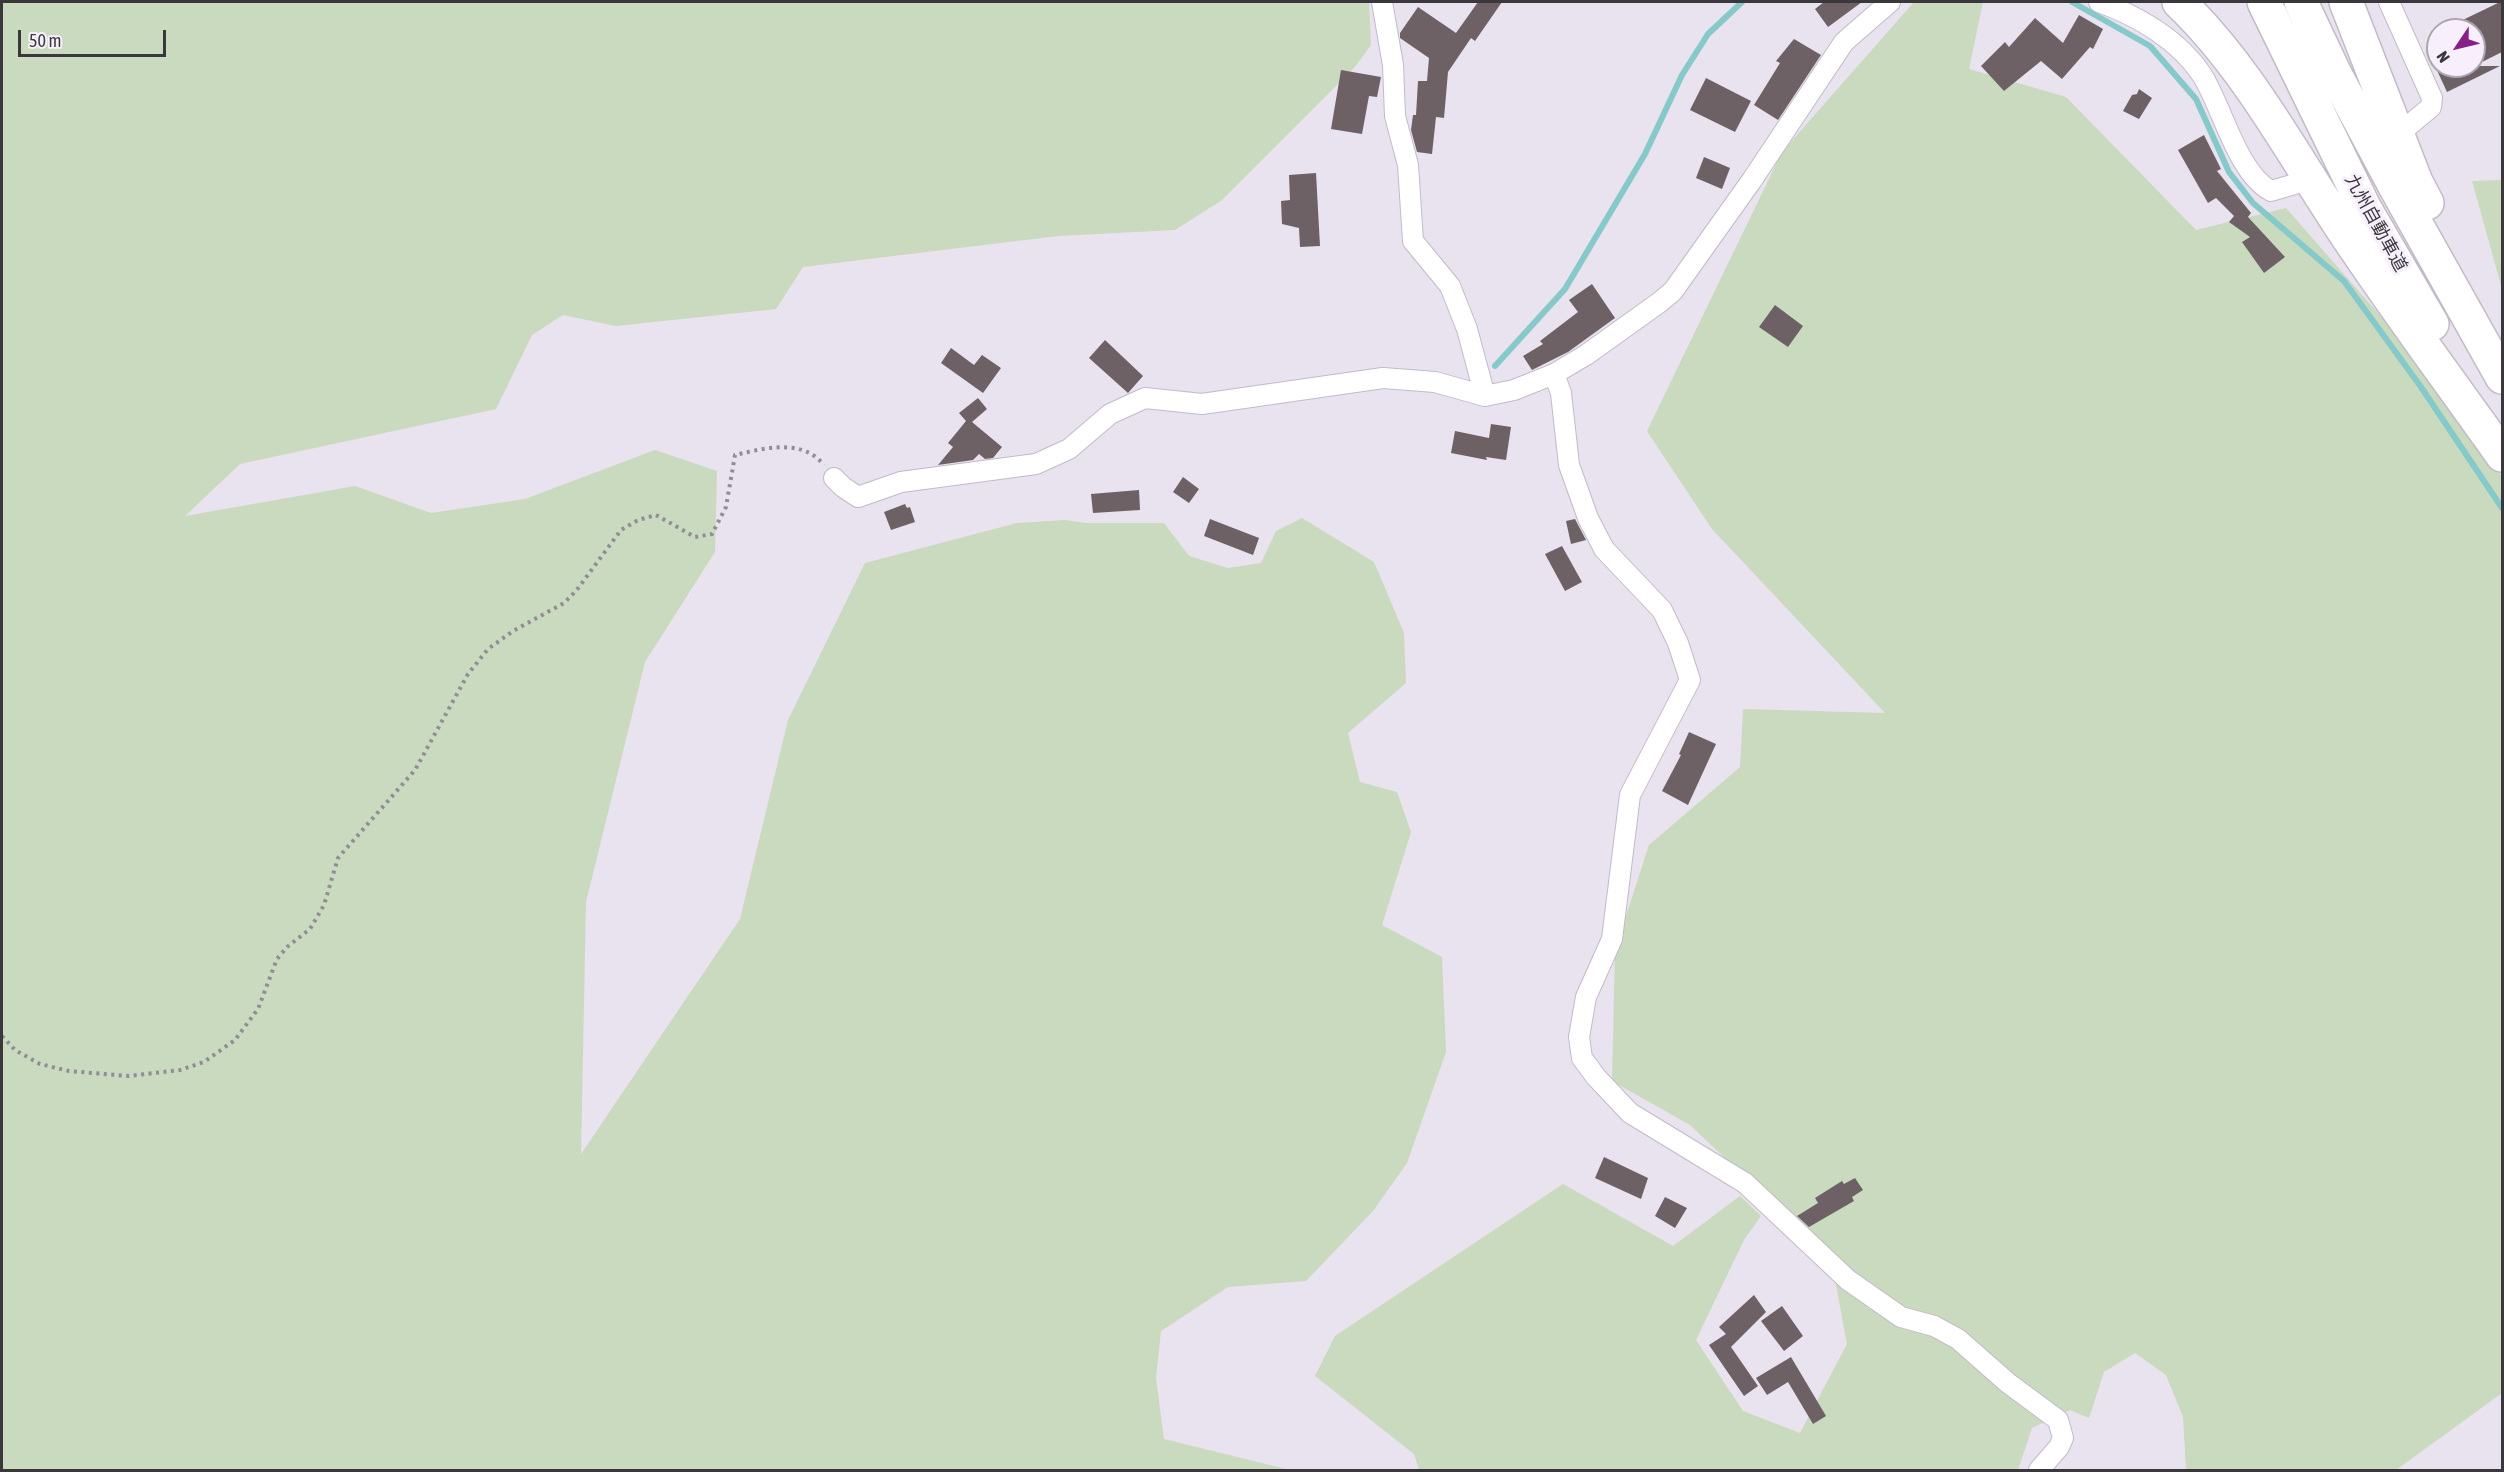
<!DOCTYPE html>
<html>
<head>
<meta charset="utf-8">
<style>
	body { margin:0 }
	#map { position:relative; width:2504px; height:1472px; overflow:hidden; background:#e9e2ef; font-family:"Asap Condensed",sans-serif }
	canvas { display:block }
	.frame { position:absolute; inset:0; border:3px solid #3a383c; pointer-events:none }
	.north { position:absolute; left:2426px; top:18px; width:60px; height:60px; box-sizing:border-box; background:#f7f0fc; border:2px solid #aba6af; border-radius:50%; rotate:235deg; font-size:16px; font-weight:700; line-height:24px; text-align:center; color:#3a383c }
	.north::after { content:''; display:block; margin:auto; width:21px; height:27px; background:#871f86; clip-path:polygon(50% 0,100% 100%,50% 72%,0 100%) }
	.scale { position:absolute; left:18px; top:30px; width:148px; height:27px; box-sizing:border-box; border:3px solid #3a383c; border-top:0; padding-left:8px; font-size:18px; line-height:21px; white-space:nowrap; color:#3a383c; -webkit-text-stroke:4px #f7f0fc; paint-order:stroke }
</style>
</head>
<body>
<div id="map">
<canvas width="2504" height="1472"></canvas>
<div class="frame"></div>
<div class="north">N</div>
<div class="scale">50 m</div>
</div>
<script>
const context = document.querySelector('canvas').getContext('2d');
context.lineJoin = 'round';
function paint(path, color) { context.fillStyle = color; context.fill(path, 'evenodd'); }
function strokePath(path, color, width, dash) { context.strokeStyle = color; context.lineWidth = width; context.lineCap = dash ? 'butt' : 'round'; context.setLineDash(dash || []); context.stroke(path); }
function drawText(font, color, halo, rows, align = 'center') {
  context.font = font + ' "Asap Condensed","Noto Sans JP",sans-serif'; context.lineWidth = 6; context.setLineDash([]); context.textBaseline = 'middle'; context.strokeStyle = halo; context.fillStyle = color; for (const [text, x, y, turn = 0] of rows) {
    context.save(); context.translate(x, y); context.rotate((+turn || 0) * Math.PI / 180); context.textAlign = isNaN(turn) ? turn : align; if (halo) context.strokeText(text, 0, 0); context.fillText(text, 0, 0); context.restore();
  }
}
paint(new Path2D(`
	M2,2H1369L1371,45L1354,68L1222,200L1175,230L1058,236L803,267L776,309L616,326L563,315L532,335L496,409L240,464L185,516L355,486L431,513L525,499L655,450L717,471L715,552L645,662L586,902L581,1154L740,919L788,720L865,563L1017,523L1065,520L1085,523H1164L1189,556L1228,568L1261,563L1276,531L1302,518L1374,562L1404,633L1406,683L1348,733L1360,782L1397,792L1411,832L1382,925L1442,957L1446,1052L1407,1163L1373,1211L1306,1281L1228,1287L1161,1331L1156,1378L1164,1439L1290,1470H2Z
	M1914,2H1983L1969,69L2066,97L2196,230L2286,208L2426,368L2502,477V1393L2396,1470H2186L2183,1417L2166,1375L2135,1353L2104,1372L2089,1418L2070,1410L2032,1428L2018,1470H1419L1414,1454L1315,1376L1335,1336L1563,1184L1673,1246L1740,1196L1761,1216L1744,1240L1696,1340L1743,1411L1800,1433L1847,1344L1831,1258L1690,1125L1612,1081L1615,950L1649,845L1740,767L1743,709L1885,713L1712,529L1647,431L1782,152Z
	M2502,180V289L2472,181Z`), '#c9dabe');
strokePath(new Path2D(`
	M2072,2L2150,46L2196,99L2229,172L2253,203L2344,281L2421,387L2502,508
	M1495,366L1565,289L1645,154L1682,75L1708,34L1742,2`), '#86c9ca', 6);
paint(new Path2D(`
	M1478,2H1502L1475,41L1471,38L1448,72L1444,118L1436,117L1432,154L1417,152L1411,130L1413,115H1416L1418,81H1427L1429,58L1400,38V33L1418,7L1456,33Z
	M1824,2H1862L1828,27L1815,9Z
	M2500,2H2502V52L2474,66V30H2442Z
	M2079,15L2103,29L2093,49L2090,47L2062,79L2041,61L2004,91L1981,66L2005,42L2009,47L2035,18L2063,43Z
	M1794,39L1821,55L1778,120L1754,105L1780,63L1776,61Z
	M2435,66H2500L2447,92Z
	M1341,70L1381,77L1377,97L1369,96L1362,134L1331,129Z
	M1706,78L1751,101L1735,132L1690,110Z
	M2139,89L2152,98L2139,119L2123,111L2132,95L2137,94Z
	M2204,135L2221,169L2217,171L2251,213L2248,217L2285,257L2264,273L2242,242L2250,237L2229,222L2234,216L2216,198L2208,203L2178,150Z
	M1704,157L1730,168L1722,189L1696,178Z
	M1316,173L1320,246L1300,247L1299,228L1282,224L1281,201L1290,200L1289,175Z
	M1592,284L1615,318L1568,352L1532,370L1523,356L1543,344L1540,341L1578,312L1569,300Z
	M1775,305L1803,326L1788,347L1759,327Z
	M1105,340L1143,376L1128,393L1089,358Z
	M951,348L974,365L982,355L1001,368L983,393L941,363Z
	M978,398L987,409L972,422L1002,447L993,458L985,459L979,454L973,460L938,465L953,447L948,443L966,421L959,413Z
	M1491,424L1511,427L1506,460L1486,457L1487,460L1451,453L1455,431L1489,438Z
	M1183,477L1199,489L1189,503L1173,492Z
	M1139,490L1140,510L1093,513L1091,494Z
	M905,504L907,508L910,507L915,522L891,530L884,512Z
	M1210,519L1259,538L1253,555L1204,536Z
	M1575,519L1586,540L1571,544L1566,521Z
	M1562,546L1582,582L1565,591L1545,554Z
	M1689,732L1716,744L1688,805L1662,791L1681,755L1679,754Z
	M1604,1157L1648,1178L1641,1199L1595,1178Z
	M1855,1178L1863,1190L1852,1197L1854,1201L1809,1227L1797,1216L1818,1203L1815,1198L1842,1181L1844,1184Z
	M1665,1197L1687,1208L1675,1228L1655,1216Z
	M1754,1295L1766,1312L1731,1347L1758,1386L1744,1396L1709,1345L1726,1334L1719,1327Z
	M1782,1306L1803,1336L1784,1351L1761,1321Z
	M1791,1357L1826,1416L1813,1424L1788,1382L1767,1395L1756,1378Z`), '#6d6166');
const minor = new Path2D(`
	M1382,2L1393,65L1395,116L1408,165L1413,241L1450,286L1467,329L1485,396
	M2099,2C2138,16 2179,40 2202,75C2222,106 2237,173 2271,191L2295,184
	M2389,2L2432,98L2431,107L2407,127
	M1554,374L1561,393L1569,465L1588,518L1604,549L1662,610L1678,643L1690,680L1630,795L1612,939L1586,997L1579,1037L1582,1058L1596,1077L1630,1113L1745,1183L1848,1280L1901,1317L1934,1326L1958,1339L2008,1383L2058,1420L2063,1438L2059,1447L2039,1470
	M834,478L843,487L858,497L901,482L1036,464L1069,449L1110,414L1145,398L1202,404L1383,378L1435,382L1485,396L1514,390L1554,374L1586,355L1660,302L1673,291L1752,180L1844,42L1890,2`);
const motorway = new Path2D(`
	M2179,2C2249,69 2295,159 2349,239C2398,312 2451,383 2502,455
	M2264,2L2364,207L2432,324
	M2301,2L2335,74L2397,190L2502,377
	M2346,2L2416,182L2427,203`);
strokePath(minor, '#c2bbc7', 22);
strokePath(motorway, '#c2bbc7', 36);
strokePath(new Path2D(`
	M2,1036L15,1050L40,1064L69,1071L129,1076L180,1070L204,1062L235,1040L258,1009L277,959L287,947L310,929L324,905L338,858L415,770L468,674L488,649L513,631L564,603L576,591L621,530L638,520L656,515L695,537L712,534L726,507L735,455C765,448 802,438 824,465`), '#918c95', 4, [3, 4.5]);
strokePath(minor, '#fff', 20);
strokePath(motorway, '#fff', 33);
drawText('18px', '#3a383c', '#f7f0fc', [
	["九州自動車道",2376,223,61]
]);
</script>
</body>
</html>
